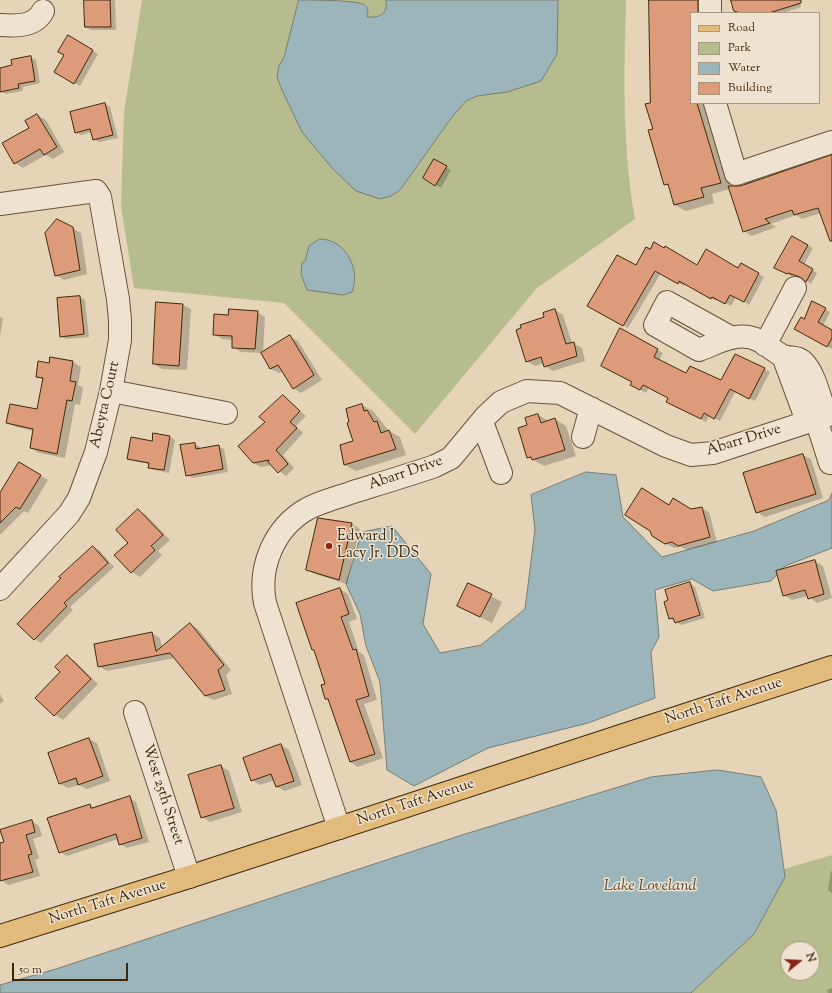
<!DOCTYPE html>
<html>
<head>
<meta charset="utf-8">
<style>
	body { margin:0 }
	#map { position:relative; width:832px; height:993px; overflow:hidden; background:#e5d4b7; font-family:"Sorts Mill Goudy",serif }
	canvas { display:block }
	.legend { position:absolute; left:690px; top:12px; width:130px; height:92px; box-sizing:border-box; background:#eee3d0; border:1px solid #a89882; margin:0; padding:5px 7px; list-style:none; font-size:12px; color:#3e280c }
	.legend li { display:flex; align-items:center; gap:8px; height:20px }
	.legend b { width:20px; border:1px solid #a89882 }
	.north { position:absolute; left:780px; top:941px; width:40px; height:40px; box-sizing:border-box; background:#eee3d0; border:1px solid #a89882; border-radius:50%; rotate:72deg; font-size:11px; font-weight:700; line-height:16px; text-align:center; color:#3e280c }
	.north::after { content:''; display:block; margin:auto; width:14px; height:18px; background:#8f2418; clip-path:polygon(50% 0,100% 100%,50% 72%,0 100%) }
	.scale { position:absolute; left:12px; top:963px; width:116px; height:18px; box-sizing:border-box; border:2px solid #3e280c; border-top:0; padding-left:5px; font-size:12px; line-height:14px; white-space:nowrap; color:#3e280c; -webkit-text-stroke:3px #eee3d0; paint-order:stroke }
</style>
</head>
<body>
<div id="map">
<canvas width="832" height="993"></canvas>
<ul class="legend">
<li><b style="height:5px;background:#e2ba7c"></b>Road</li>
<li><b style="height:11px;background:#b6bc8d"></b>Park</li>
<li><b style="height:11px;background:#9cb5ba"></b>Water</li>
<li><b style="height:11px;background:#dd9b79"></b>Building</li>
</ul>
<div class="north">N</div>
<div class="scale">50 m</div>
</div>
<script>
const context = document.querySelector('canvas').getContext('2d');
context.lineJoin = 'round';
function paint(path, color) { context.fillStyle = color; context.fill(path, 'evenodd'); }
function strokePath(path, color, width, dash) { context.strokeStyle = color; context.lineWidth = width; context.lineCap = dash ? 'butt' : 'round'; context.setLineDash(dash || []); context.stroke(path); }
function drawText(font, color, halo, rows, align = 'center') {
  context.font = font + ' "Sorts Mill Goudy",serif'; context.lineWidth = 3; context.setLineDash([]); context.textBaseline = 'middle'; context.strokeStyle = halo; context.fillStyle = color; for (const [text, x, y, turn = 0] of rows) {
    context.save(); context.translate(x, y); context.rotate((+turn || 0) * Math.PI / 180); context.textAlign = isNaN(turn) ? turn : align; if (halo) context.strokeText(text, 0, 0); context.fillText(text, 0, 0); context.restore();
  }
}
paint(new Path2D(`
	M142,0H626C624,75 622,145 635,219L537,288L415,434L284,303L134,288L121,206L124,112Z
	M832,855V993H691L785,878L784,869ZM788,949H812V973H788Z`), '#b6bc8d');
const water = new Path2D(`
	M299,0C313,0 357,0 365,5C369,9 368,12 367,17C380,18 388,14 386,0H558L557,54L541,81L507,92L477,96L466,101L452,117L400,190L391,196L380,199L356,191L332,168L302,132L281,88L277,76L279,66L284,57Z
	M320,239C346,239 361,270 352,292L343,295L307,290L301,274L302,263L305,261L309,246Z
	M586,472L616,475L623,517L662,557L754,531L829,500L832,493V548L785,566L771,581L713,591L692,579L655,590L659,637L651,652L655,698L588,723L488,748L414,786L387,770L380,682L366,646L360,614L346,584L362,532L392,526L431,574L423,624L440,653L481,645L525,609L535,530L531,495Z
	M718,770L761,777L776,810L785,877L754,934L691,993H0V985L56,969L462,835L651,777Z`);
paint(water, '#9cb5ba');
strokePath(water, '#767d74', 1);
paint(new Path2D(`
	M85,0H115L116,30H91L86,27Z
	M650,0H707L709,13H691V103H710L709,114L731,187H740L832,156V235L821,213L802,219L796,215L771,224L776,227L752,236L744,231L730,189L712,194L714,203L686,211L675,205L670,187L665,184L654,130L651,104Z
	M732,0H799L801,7L783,13H741Z
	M68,37L98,54L80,86L56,72L65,55Z
	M30,57L36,60L40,83L23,87V91L6,94L1,91L0,69L14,66Z
	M105,104L110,107L118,138L99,142L94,139L92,132L81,135L76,132Z
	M37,115L46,120L64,152L53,159L46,155L23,168L15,163Z
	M434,160L451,170L441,188L424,178Z
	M72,228L81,233L87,274L64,280L56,275Z
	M792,237L813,248L804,265L817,273L811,284L804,278L793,275V277L776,267Z
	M741,264L764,277L749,305L736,297L731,306L718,299L716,301L685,283L684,286L661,273L628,328L588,306L636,267L697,266L739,269Z
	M80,297L85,300L89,337L66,339L61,336L58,299Z
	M813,302L830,312L823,326L832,331V349L796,329L805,320Z
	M183,305L191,309L187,370L162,369L154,364Z
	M555,310L563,315L572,343L582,348L585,361L553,371L545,366L544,363L535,366L527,361L522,329L546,318Z
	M257,312L265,317L263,353L290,337L298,341L322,380L301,393L293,388L283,371L279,373L271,369L262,353L241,352L233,347V340L222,339L214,334L229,316Z
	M0,317L3,318L0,337Z
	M621,330L663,353L659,361L686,375L721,381L735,355L770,372L755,401L735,392L720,421L709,416L706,422L673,404L669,398L649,387L646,393L637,388L633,381Z
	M51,358L73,362L81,367L78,385L83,388L80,405L75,404L65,458L39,453L31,448L34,431L16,427L8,423L38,410L43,380L37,376L50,364Z
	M283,396L306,416L296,426L303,433L283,455L294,468L286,476L272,465L261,467L254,463Z
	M362,405L373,411L389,431L400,437L406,455L356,471L345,465L342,446L354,442Z
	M538,415L549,421L555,419L566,426L576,456L544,466L528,457V426Z
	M154,434L170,437L175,440L169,473L154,470L149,467L150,464L133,461L128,458L153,442Z
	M194,444L200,447V449L218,446L224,449L228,472L192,478L187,475Z
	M803,455L811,459L823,498L765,517L757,512Z
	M19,463L48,480L28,513L24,511L0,535V495Z
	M670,506L691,510L701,508L709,512L717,542L687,550L681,547L674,548L665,543Z
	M138,510L146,515L170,540L158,551L162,555L140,577L132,572L129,543Z
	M318,519L352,524L360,529L347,584L315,574L307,569Z
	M93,547L100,551L114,567L70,607L73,610L41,643L35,639Z
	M815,561L823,566L832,598L817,603L808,596L792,600L784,595Z
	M469,584L502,602L492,623L458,606Z
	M690,584L695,587L705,618L681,625L670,618Z
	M340,589L348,594L357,619L349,622L359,652L364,655L377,700L364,704L383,758L358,767L350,762L329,700L326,699V685L316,651L313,650Z
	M190,624L198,629L231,670L226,675L232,694L214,700L205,696L175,658L107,671L99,666L152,633L160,638L162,647Z
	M67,656L75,661L98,684L63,720L55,715L37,698L62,672Z
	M0,694L4,701L0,704Z
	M89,739L97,743L110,781L87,789L79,785L68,788L60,784L49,753Z
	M281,745L289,750L302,785L285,791L277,787L275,780L260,785L252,780Z
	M221,766L229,771L242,812L210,822L202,817Z
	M129,798L136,802L149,842L127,848L120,844L118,839L67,856L60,852L90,805L95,808Z
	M32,821L39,826L42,836L33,839L39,858L35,860L40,876L8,885L0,879V844L6,843Z
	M831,871H832V893L828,890Z
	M832,988V993H828L827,990Z`), '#0003');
const building = new Path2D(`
	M84,0H110L111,27H85Z
	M649,0H698V13H691V103H697L721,183L701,188L704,197L674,205L668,184L664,185L648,130L653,129L645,104L650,103Z
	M731,0H801V3L769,13H740L734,11Z
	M68,35L93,50L74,84L54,72L64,55L58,52Z
	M31,56L35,81L18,84L19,88L0,92V68L12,65L11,60Z
	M105,103L113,135L93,140L90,129L75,133L70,112Z
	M37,114L57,147L44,155L40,149L14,164L2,143L29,128L25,121Z
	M832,155V241H830L818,208L794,215L792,210L765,219L770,223L743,232L728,186H740Z
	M434,159L447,166L435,186L423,178Z
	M57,219L73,227L80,270L55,276L45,233Z
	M792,236L808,245L799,261L813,269L806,282L800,277L788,273L787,274L774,268Z
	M654,242L664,248L665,246L697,265L706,249L738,268L741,263L759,273L744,302L730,295L725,304L712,297L711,299L679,281L678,284L655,271L623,326L587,306L617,255L636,265L646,247L650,249Z
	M80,296L84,334L60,337L57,298Z
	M812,301L826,308L818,322L832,330V338L827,347L794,329L801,317L804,319Z
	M156,302L183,304L179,366L153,364Z
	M229,309L258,311L255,349L232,348V336L213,335L214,314L228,315Z
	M555,309L566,344L574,342L577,356L544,367L541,357L526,362L516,330L521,328L520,325L544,317L543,313Z
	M620,328L658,349L654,357L686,373L690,366L721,380L735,354L765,368L749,399L730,389L714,419L704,413L701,419L666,402L668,398L643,385L640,390L630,385L632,382L601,366Z
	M290,335L314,375L293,389L278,365L270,369L261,353Z
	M50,357L73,361L70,381L76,382L72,401L67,400L57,454L30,448L33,429L6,423L10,404L37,409L43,378L36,377L38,361L49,363Z
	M283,395L300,411L290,422L297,428L276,450L288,464L278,473L268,462L269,460L253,463L238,446L265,422L259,417Z
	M362,404L364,411L367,410L374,422L377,421L381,433L389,430L396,449L344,465L340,445L353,441L347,423L349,422L346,409Z
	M538,414L541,423L555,418L565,450L532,460L531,457L527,458L518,428L527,425L525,418Z
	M153,433L170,436L164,470L148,468L149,463L127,459L131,437L152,441Z
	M195,443L196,449L219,445L223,469L186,476L180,445Z
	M803,454L816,494L756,513L743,473Z
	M19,462L41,475L20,509L16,507L0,523V493Z
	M642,488L669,505L673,498L691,509L702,507L710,537L678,546L672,542L665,544L652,536L650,531L625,515Z
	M138,509L163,535L151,546L155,550L131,573L114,555L128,543L116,530Z
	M318,518L352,523L339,580L306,570Z
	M93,546L108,563L64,603L67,606L34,640L17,624L61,578L59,577Z
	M815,560L824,594L808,599L805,590L783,596L776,571Z
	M690,582L700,615L675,623L673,618L669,619L664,602L668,600L665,590Z
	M468,583L492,594L480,617L457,606Z
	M340,588L349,614L341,617L353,650L356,649L369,696L356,700L375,754L350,762L328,699H325L321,685L325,684L314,650H312L296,603Z
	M190,623L224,665L218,670L225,690L205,696L170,653L98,667L94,644L152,632L156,651Z
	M67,655L91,679L54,716L35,698L60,672L55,667Z
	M89,738L103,776L78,785L76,778L59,784L48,753Z
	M281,744L294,781L276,787L271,774L251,781L243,758Z
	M221,765L234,808L201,818L188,775Z
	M130,796L142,838L119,845L116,834L59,853L47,818L90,804L91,808Z
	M32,820L35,832L26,835L32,854L28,855L33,872L0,881V843L4,842L0,830Z`);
paint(building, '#dd9b79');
strokePath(building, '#3e280c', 1);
const minor = new Path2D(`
	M710,0V13
	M0,25C16,26 35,27 43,11
	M715,103L736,174L832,142
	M0,204L96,191L100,197L118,299L120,320V340L111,391L96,452L79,498L69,514L0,589
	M732,338L667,302L655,325L699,350C720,342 739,330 760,341C767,345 774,351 781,355C786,358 793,357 799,359C813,365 821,402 826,416
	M765,345L795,288
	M783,356L807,421
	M111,391L226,413
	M816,419L830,463
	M482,422L501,473
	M583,437L591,408
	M135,712L189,877
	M339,828L265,603C258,567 274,528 307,509C322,501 340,497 356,491C382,483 409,475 435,466L451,458L486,416L501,402L527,391L560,393L666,446L691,455L713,453L832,414`);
const major = new Path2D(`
	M0,936L189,877L832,667`);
strokePath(minor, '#685337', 24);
strokePath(major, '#3e280c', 24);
strokePath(minor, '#eee3d0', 22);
strokePath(major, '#e2ba7c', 22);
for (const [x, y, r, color] of [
	[329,546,4,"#8f2418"]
]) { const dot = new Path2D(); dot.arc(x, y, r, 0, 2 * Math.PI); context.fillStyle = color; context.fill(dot); strokePath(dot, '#eee3d0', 1.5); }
drawText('15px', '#3e280c', '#eee3d0', [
	["Abeyta Court",106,405,-77],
	["Abarr Drive",744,441,-17],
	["Abarr Drive",406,474,-19],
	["North Taft Avenue",724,702,-18],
	["West 25th Street",162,795,72],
	["North Taft Avenue",416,803,-18],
	["North Taft Avenue",108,903,-17]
]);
drawText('15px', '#3e280c', '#eee3d0', [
	["Edward J.",337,537],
	["Lacy Jr. DDS",337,554]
], 'left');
drawText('italic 16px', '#564b38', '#eee3d0', [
	["Lake Loveland",650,887]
]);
</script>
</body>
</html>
